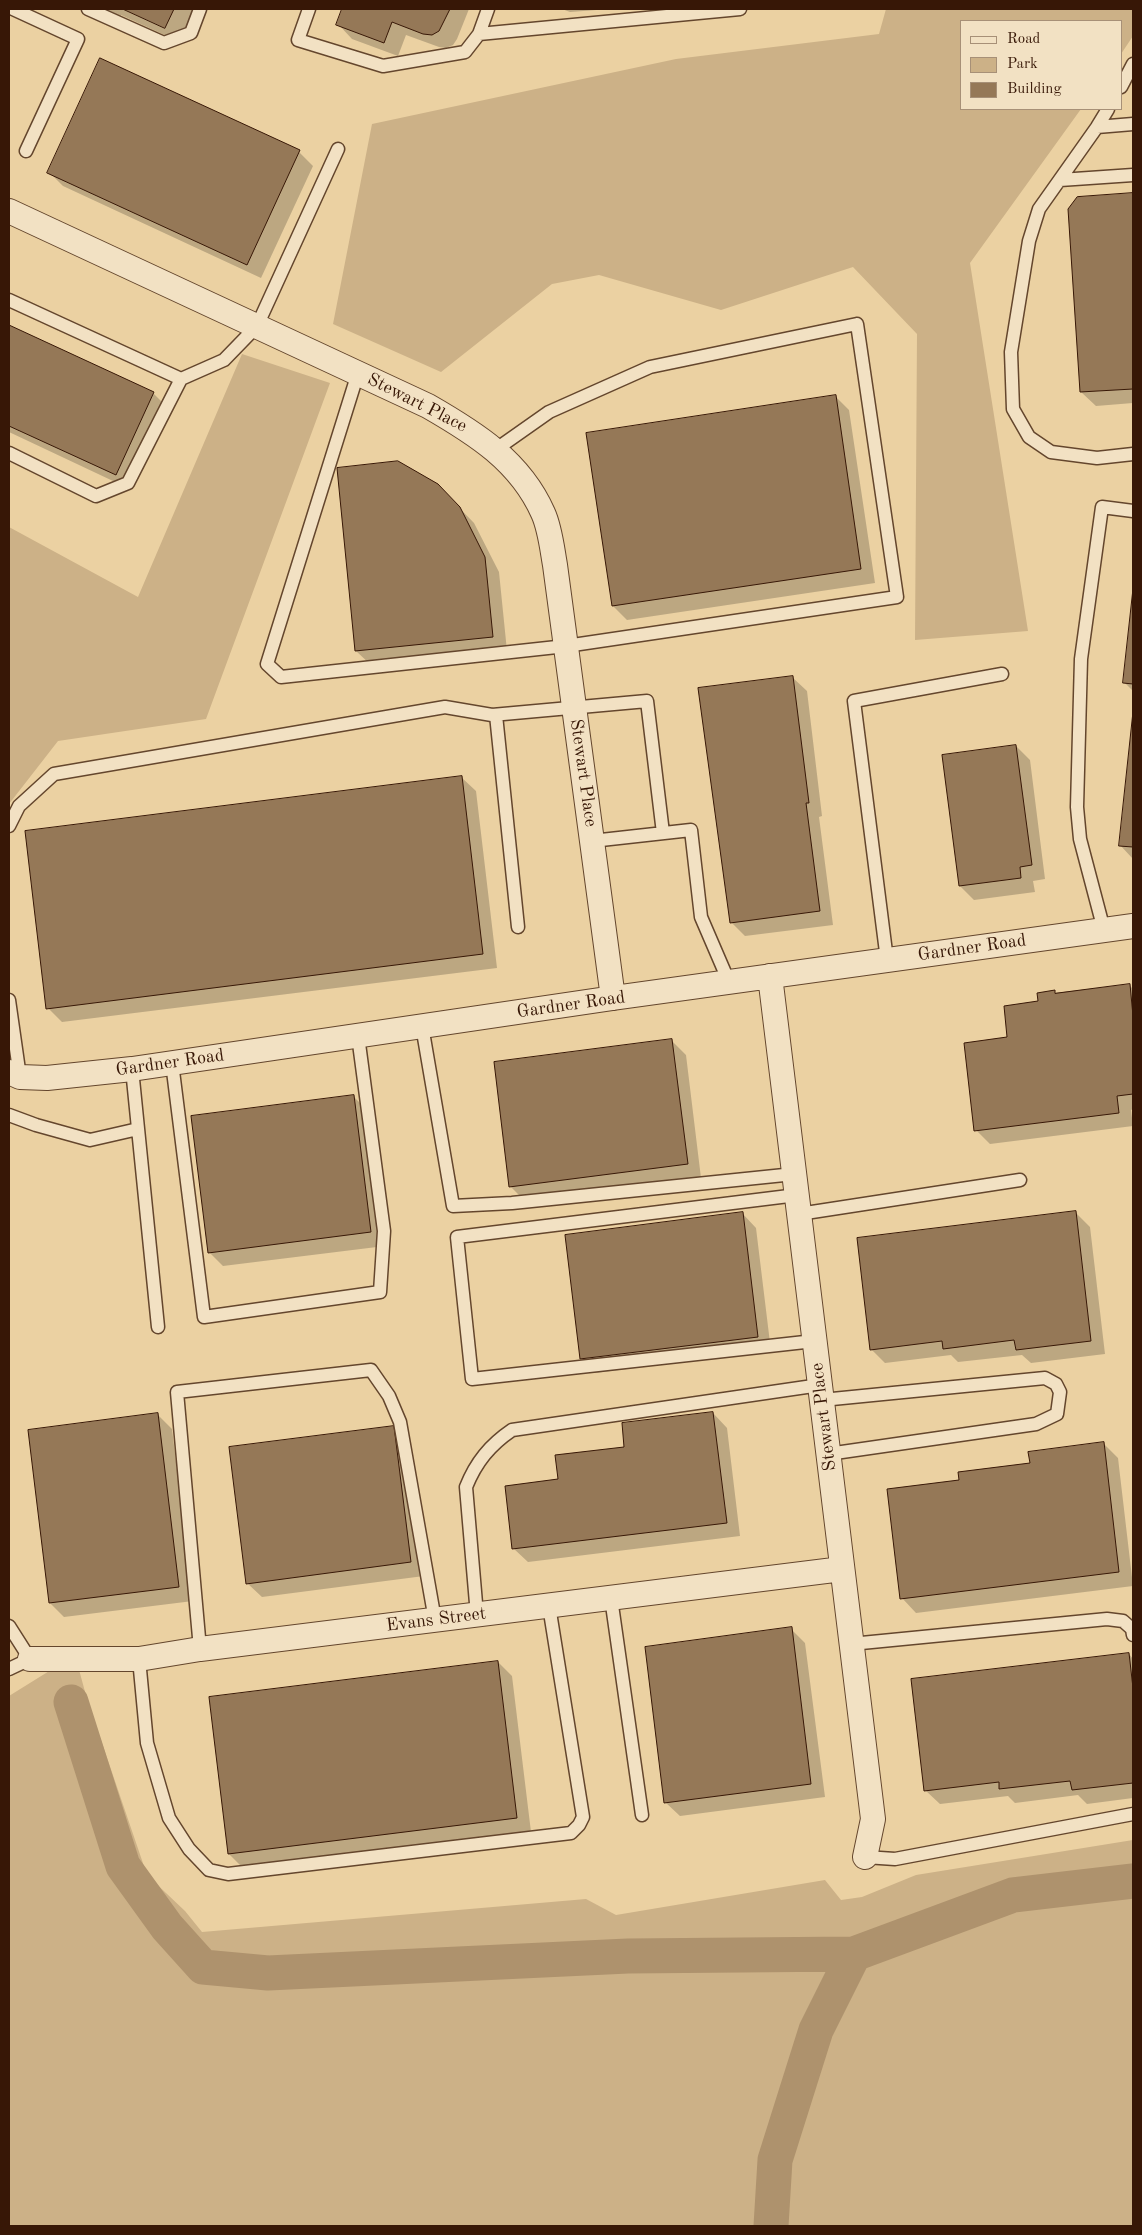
<!DOCTYPE html>
<html>
<head>
<meta charset="utf-8">
<style>
	body { margin:0 }
	#map { position:relative; width:1142px; height:2235px; overflow:hidden; background:#ebd1a2; font-family:"Old Standard TT",serif }
	canvas { display:block }
	.frame { position:absolute; inset:0; border:10px solid #371706; pointer-events:none }
	.legend { position:absolute; left:960px; top:20px; width:162px; height:90px; box-sizing:border-box; background:#f2e1c3; border:1px solid #a79077; margin:0; padding:6px 9px; list-style:none; font-size:15px; color:#371706 }
	.legend li { display:flex; align-items:center; gap:10px; height:25px }
	.legend b { width:25px; border:1px solid #a79077 }
</style>
</head>
<body>
<div id="map">
<canvas width="1142" height="2235"></canvas>
<div class="frame"></div>
<ul class="legend">
<li><b style="height:6px;background:#f2e1c3"></b>Road</li>
<li><b style="height:14px;background:#ccb187"></b>Park</li>
<li><b style="height:14px;background:#957857"></b>Building</li>
</ul>
</div>
<script>
const context = document.querySelector('canvas').getContext('2d');
context.lineJoin = 'round';
function paint(path, color) { context.fillStyle = color; context.fill(path, 'evenodd'); }
function strokePath(path, color, width, dash) { context.strokeStyle = color; context.lineWidth = width; context.lineCap = dash ? 'butt' : 'round'; context.setLineDash(dash || []); context.stroke(path); }
function drawText(font, color, halo, rows, align = 'center') {
  context.font = font + ' "Old Standard TT",serif'; context.lineWidth = 5; context.setLineDash([]); context.textBaseline = 'middle'; context.strokeStyle = halo; context.fillStyle = color; for (const [text, x, y, turn = 0] of rows) {
    context.save(); context.translate(x, y); context.rotate((+turn || 0) * Math.PI / 180); context.textAlign = isNaN(turn) ? turn : align; if (halo) context.strokeText(text, 0, 0); context.fillText(text, 0, 0); context.restore();
  }
}
paint(new Path2D(`
	M886,9H1133V36L1121,54V21H961V109H1081L970,263L1028,631L915,640L917,334L853,267L721,310L599,275L552,284L441,372L333,324L372,124L676,59L879,34Z
	M242,354L330,383L206,719L58,741L9,804V527L138,597Z
	M75,1655L87,1699L147,1875L185,1911L202,1932L586,1899L616,1915L825,1880L841,1900L862,1897L916,1875L1133,1840V2226H9V1696Z`), '#ccb187');
paint(new Path2D(`
	M104,9H195L180,42L121,15L120,17Z
	M343,9H469L457,39L453,45L446,48L439,47L406,35L398,56L352,39L338,24Z
	M562,9H610L570,12Z
	M299,152L313,166L261,278L63,186L49,172Z
	M1133,194V403L1096,406L1081,392L1078,198Z
	M9,326L153,393L168,408L130,489L9,432Z
	M835,396L849,410L875,583L627,620L613,606L587,434Z
	M338,469L437,485L474,523L499,572L507,651L371,665L356,651Z
	M1133,601V691L1124,682Z
	M792,677L807,691L822,816L819,817L833,925L745,936L731,922L699,689Z
	M1133,723V859L1120,845Z
	M1016,746L1030,760L1045,879L1033,881L1035,892L974,900L960,886Z
	M461,777L476,791L497,968L62,1022L48,1008Z
	M1129,985L1133,989V1109L1131,1110L1133,1126L990,1144L976,1130L1009,1039L1039,1002L1054,992L1056,994Z
	M672,1041L686,1055L701,1178L524,1200L510,1186Z
	M354,1097L368,1111L385,1246L223,1266L209,1252Z
	M1075,1212L1090,1227L1105,1354L1031,1363L1022,1355L958,1362L951,1355L885,1363L871,1349Z
	M742,1213L756,1228L771,1351L595,1373L581,1359Z
	M713,1413L727,1428L740,1536L528,1562L513,1548L559,1480L626,1448Z
	M158,1415L172,1429L193,1601L64,1617L50,1603Z
	M393,1427L407,1441L424,1576L262,1597L247,1583Z
	M1104,1444L1118,1458L1133,1586L916,1613L902,1598L961,1481Z
	M791,1629L805,1643L825,1797L680,1816L665,1802Z
	M1129,1654L1133,1659V1798L1087,1804L1078,1795L1015,1803L1008,1796L940,1804L925,1790Z
	M498,1662L512,1676L531,1832L243,1868L229,1854L210,1698Z`), '#0003');
strokePath(new Path2D(`
	M71,1702L123,1866L167,1927L203,1967L268,1973L628,1956L854,1954L816,2030L775,2160L771,2226
	M854,1954L1013,1895L1133,1881`), '#ae926d', 35);
const building = new Path2D(`
	M123,9H174L165,28Z
	M342,9H450L439,31L432,35L423,34L392,22L384,43L336,25Z
	M100,58L300,150L247,265L47,173Z
	M1133,193V389L1080,392L1068,209L1077,197Z
	M9,325L154,392L116,475L9,426Z
	M836,395L861,569L612,606L586,433Z
	M398,461L438,484L460,507L485,557L493,637L355,651L337,468Z
	M1133,589V684L1123,683Z
	M793,676L809,803H806L820,911L730,923L698,688Z
	M1133,712V847L1119,846Z
	M1016,745L1032,865L1020,867L1021,878L959,886L942,755Z
	M462,776L483,954L46,1009L25,831Z
	M1130,984L1133,1016V1094L1117,1096L1119,1113L974,1131L964,1043L1007,1037L1004,1006L1038,1001L1037,993L1055,990V993Z
	M672,1039L688,1164L509,1187L494,1062Z
	M354,1095L371,1232L208,1253L191,1116Z
	M1076,1211L1091,1341L1016,1350L1014,1340L943,1349L942,1341L870,1350L857,1238Z
	M743,1212L758,1337L580,1359L565,1235Z
	M713,1412L727,1523L512,1549L505,1486L558,1479L555,1455L624,1447L622,1423Z
	M158,1413L179,1587L49,1603L28,1430Z
	M394,1426L411,1562L246,1584L229,1447Z
	M1104,1442L1119,1572L900,1599L887,1489L959,1480L958,1472L1030,1463L1028,1452Z
	M792,1627L811,1784L664,1803L645,1647Z
	M1129,1653L1133,1688V1783L1072,1790L1070,1781L999,1789V1782L924,1791L911,1679Z
	M498,1661L517,1818L228,1854L209,1697Z`);
paint(building, '#957857');
strokePath(building, '#371706', 1);
const lane = new Path2D(`
	M13,9L78,39L26,151
	M88,9L164,43L191,33L200,9
	M309,9L298,40L383,66L465,52L479,34L488,9
	M479,34L740,9
	M1121,87L1133,64
	M1108,109L1097,127L1039,209L1029,241L1011,352L1013,409L1029,437L1051,452L1097,458L1133,454
	M1097,127L1133,124
	M1060,180L1133,175
	M9,300L181,379
	M358,373L267,664L281,677L566,646L897,597L857,324L650,367L549,412L495,450
	M9,453L96,496L128,483L181,379L224,360L257,326L338,149
	M496,715L518,927
	M9,826L19,806L54,774L445,707L492,715L647,701L663,833
	M592,841L691,830L701,917L729,982
	M1104,930L1080,839L1077,807L1081,659L1102,507L1133,511
	M887,960L854,701L1002,674
	M9,1000L20,1077
	M422,1026L453,1206L512,1203L794,1174
	M172,1063L204,1317L380,1292L384,1231L358,1036
	M132,1069L158,1327
	M9,1115L36,1125L90,1140L138,1129
	M797,1195L457,1237L472,1379L814,1341
	M799,1214L1020,1180
	M822,1400L1045,1378L1056,1384L1060,1392L1057,1414L1036,1424L828,1454
	M611,1598L642,1815
	M477,1615L466,1487C476,1462 490,1445 512,1430L820,1385
	M9,1626L30,1659L9,1669
	M851,1644L1107,1619L1123,1621L1132,1629L1133,1635
	M200,1649L177,1392L371,1370L389,1396L400,1422L435,1620
	M139,1659L147,1743L169,1818L189,1849L209,1870L228,1874L571,1833L579,1825L583,1817L549,1606
	M865,1857L895,1859L1133,1814`);
const street = new Path2D(`
	M9,211L428,406C475,433 520,461 543,513C550,528 552,548 555,565L613,998
	M770,976L873,1819L865,1857
	M9,1072L20,1077L47,1078L132,1069L613,998L1133,926
	M30,1659H139L200,1649L842,1569`);
strokePath(lane, '#64462d', 15);
strokePath(street, '#64462d', 26);
strokePath(lane, '#f2e1c3', 12);
strokePath(street, '#f2e1c3', 24);
drawText('18px', '#371706', '#f2e1c3', [
	["Stewart Place",417,403,27],
	["Stewart Place",583,773,82],
	["Gardner Road",972,948,-8],
	["Gardner Road",571,1005,-8],
	["Gardner Road",170,1063,-8],
	["Stewart Place",824,1417,-97],
	["Evans Street",436,1620,-7]
]);
</script>
</body>
</html>
